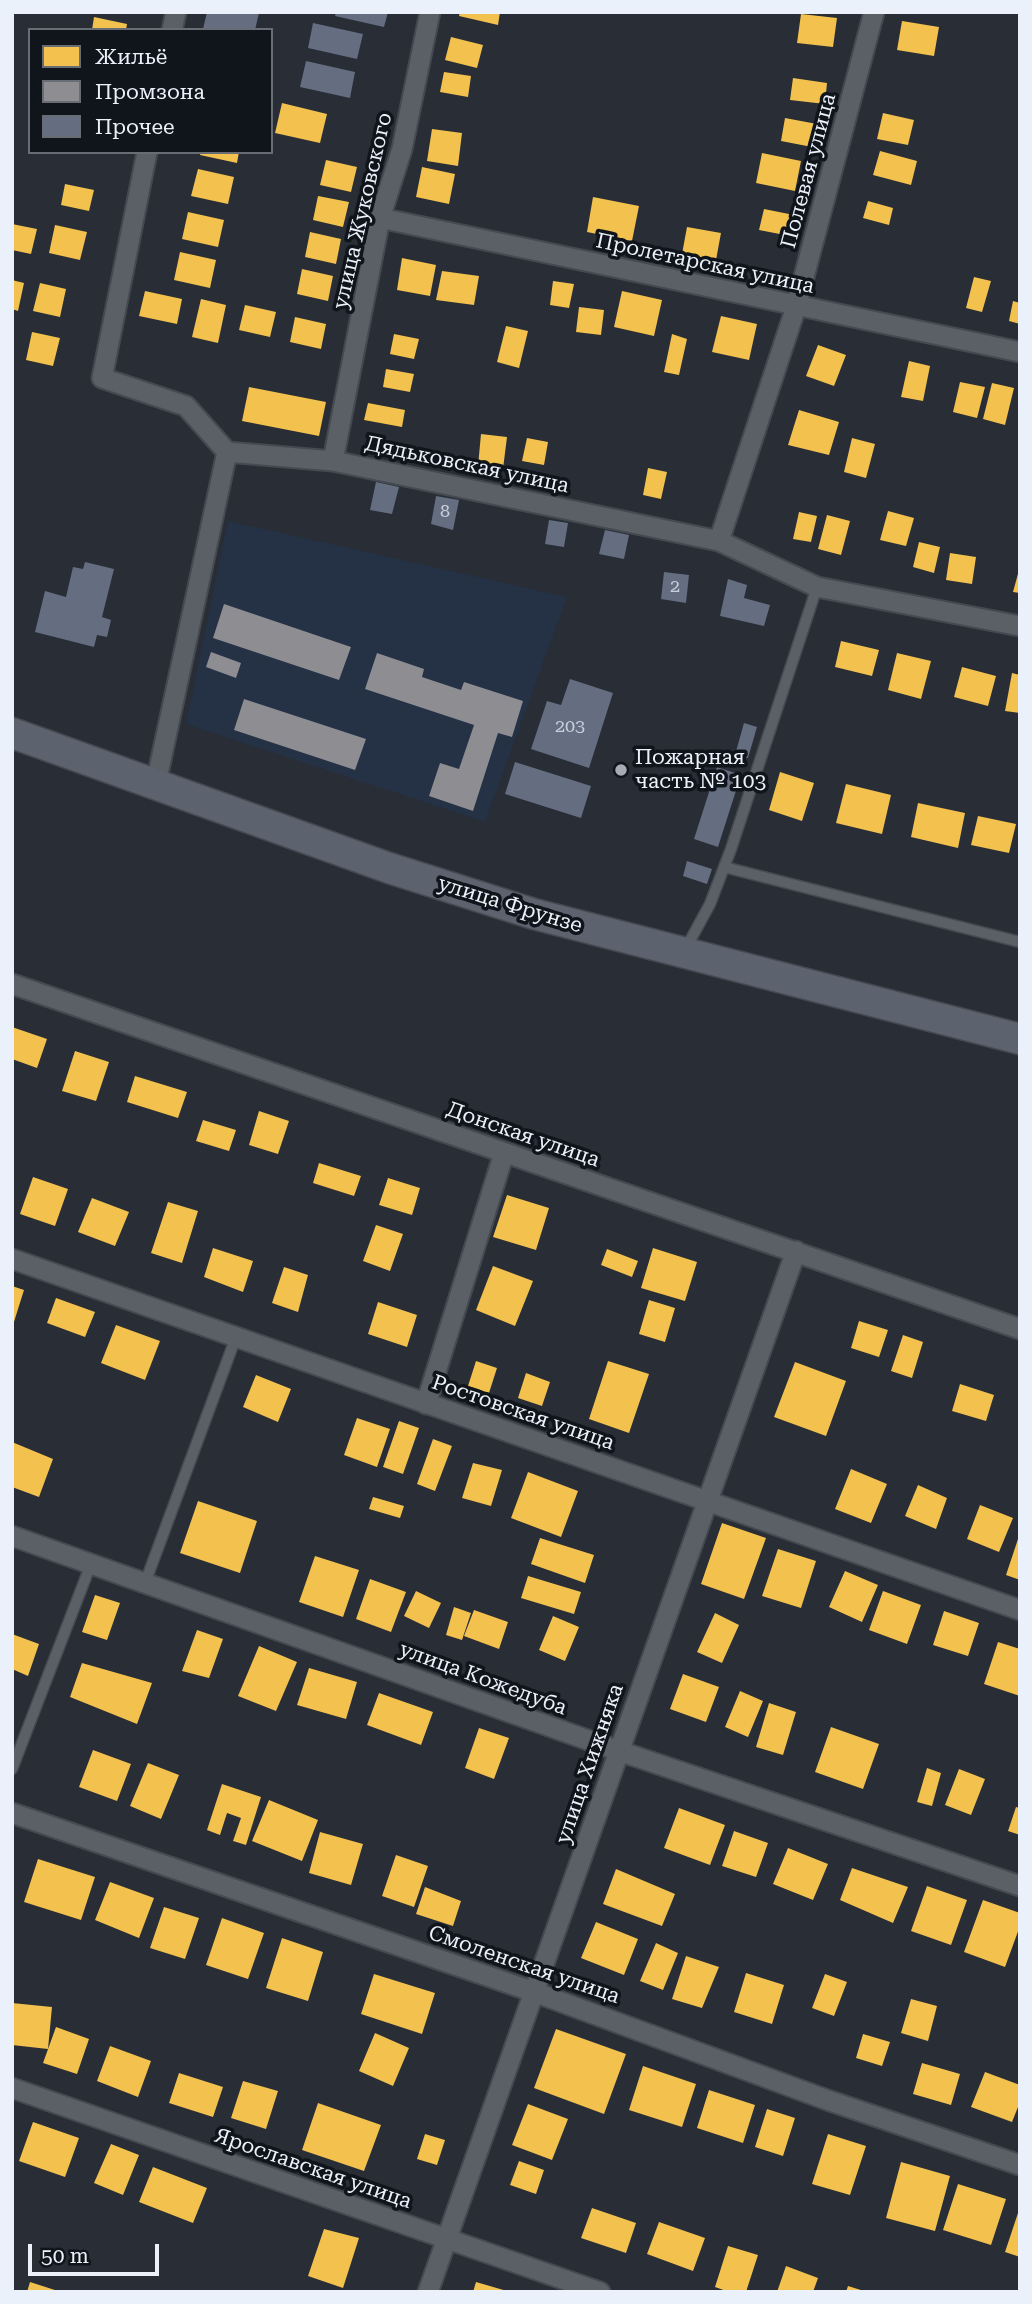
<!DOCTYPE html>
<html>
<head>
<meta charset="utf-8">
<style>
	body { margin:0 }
	#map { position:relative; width:1032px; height:2304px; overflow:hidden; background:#282d36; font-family:"Roboto Serif",serif }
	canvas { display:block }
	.frame { position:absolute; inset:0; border:14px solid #eaf1fb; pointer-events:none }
	.legend { position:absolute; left:28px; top:28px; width:245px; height:126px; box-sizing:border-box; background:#10141b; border:2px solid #676c75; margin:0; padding:9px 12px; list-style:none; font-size:21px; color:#eaf1fb }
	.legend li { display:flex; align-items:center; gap:14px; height:35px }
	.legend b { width:35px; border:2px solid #676c75 }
	.scale { position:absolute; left:28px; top:2244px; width:131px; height:32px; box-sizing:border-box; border:4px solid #eaf1fb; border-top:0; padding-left:9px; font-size:21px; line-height:24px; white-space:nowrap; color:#eaf1fb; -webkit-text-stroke:5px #10141b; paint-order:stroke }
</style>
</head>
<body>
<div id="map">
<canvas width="1032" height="2304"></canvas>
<div class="frame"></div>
<ul class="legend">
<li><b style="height:19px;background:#f2c14e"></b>Жильё</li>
<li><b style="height:19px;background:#8d8d92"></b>Промзона</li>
<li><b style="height:19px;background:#646e80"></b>Прочее</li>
</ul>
<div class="scale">50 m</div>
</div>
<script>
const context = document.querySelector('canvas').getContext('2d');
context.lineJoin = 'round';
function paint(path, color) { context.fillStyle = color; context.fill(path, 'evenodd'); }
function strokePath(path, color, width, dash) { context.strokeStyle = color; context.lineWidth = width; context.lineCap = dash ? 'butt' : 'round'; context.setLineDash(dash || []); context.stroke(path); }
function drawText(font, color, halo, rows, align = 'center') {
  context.font = font + ' "Roboto Serif",serif'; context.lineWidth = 7; context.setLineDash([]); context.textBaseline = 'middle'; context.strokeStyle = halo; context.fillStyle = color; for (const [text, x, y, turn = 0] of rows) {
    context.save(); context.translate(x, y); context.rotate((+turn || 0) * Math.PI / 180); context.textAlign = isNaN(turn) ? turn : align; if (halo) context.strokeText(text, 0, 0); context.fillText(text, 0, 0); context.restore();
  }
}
paint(new Path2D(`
	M228,521L567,597L485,822L186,724Z`), '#253145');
paint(new Path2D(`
	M460,12H500L498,25L459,16Z
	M801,14L837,18L833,47L797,43Z
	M94,17L127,24L126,30H92Z
	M902,21L939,27L934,56L897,50Z
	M451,37L483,45L477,68L445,60Z
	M444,72L471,76L468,97L440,92Z
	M793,78L827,83L825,104L790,100Z
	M282,103L327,114L320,143L275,133Z
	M883,113L914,120L908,145L877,139Z
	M785,118L817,124L812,147L781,141Z
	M432,129L462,133L458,166L427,161Z
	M880,151L917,161L911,185L873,175Z
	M201,152H239L237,163L200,155Z
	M762,153L801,161L795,191L756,183Z
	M326,160L357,167L351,192L320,185Z
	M422,167L455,174L449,204L416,197Z
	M198,169L234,177L228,204L191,196Z
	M65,184L94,190L89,211L61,205Z
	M318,196L349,202L343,227L313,220Z
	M593,197L639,206L632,241L587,232Z
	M868,201L893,208L889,225L863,218Z
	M764,209L794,215L790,236L759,230Z
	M188,212L224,220L218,247L182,239Z
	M12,224L37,229L31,254L12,250Z
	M55,225L87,232L80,260L49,253Z
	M687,227L721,233L716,260L682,254Z
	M310,232L341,239L336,264L305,257Z
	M180,252L216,260L210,288L174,280Z
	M402,258L436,265L430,296L397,290Z
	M302,269L333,276L328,301L297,294Z
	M442,271L479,276L474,305L436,300Z
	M974,277L991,281L982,312L966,308Z
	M12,280L24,283L18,311L12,309Z
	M553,281L574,284L569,308L550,305Z
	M40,283L66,289L60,317L33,311Z
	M145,291L182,299L177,324L139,316Z
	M622,291L662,300L654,336L614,327Z
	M201,299L226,305L218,343L192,337Z
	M1013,301L1020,303V324L1009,321Z
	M245,305L276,312L270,337L239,330Z
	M579,307L604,310L601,335L576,332Z
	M721,316L757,324L749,360L712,352Z
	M295,317L326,324L321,349L290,342Z
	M506,326L528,331L519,368L497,362Z
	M32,332L60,338L53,366L26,360Z
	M394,334L419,339L414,359L390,354Z
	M672,334L687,339L679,375L664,372Z
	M818,345L846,355L834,386L806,376Z
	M909,361L930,366L923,401L901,397Z
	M386,369L414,374L410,392L383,387Z
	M960,382L985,387L977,418L953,412Z
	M992,383L1014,388L1005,425L983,419Z
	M249,387L326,402L319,436L242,421Z
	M368,403L405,410L402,427L364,420Z
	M799,410L839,422L829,455L788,445Z
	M481,434L507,437L503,469L478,466Z
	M527,438L548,442L544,465L522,461Z
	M852,438L875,444L866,478L844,472Z
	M648,468L667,472L661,499L643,495Z
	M888,511L914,518L906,546L880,540Z
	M799,512L817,516L811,542L793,539Z
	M827,515L850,521L841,555L818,549Z
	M919,542L940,547L934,573L913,567Z
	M950,553L976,557L972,584L946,580Z
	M1019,570H1020V593L1013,592Z
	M841,641L879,650L872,676L835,667Z
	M897,653L931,661L921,699L888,690Z
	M962,667L996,676L988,706L954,697Z
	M1012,673L1020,675V713L1005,711Z
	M780,772L814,783L802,821L769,810Z
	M846,784L891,795L882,834L836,823Z
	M918,803L965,813L958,848L911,837Z
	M978,816L1016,824L1009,853L971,845Z
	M12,1027L47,1039L37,1068L12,1059Z
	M75,1051L109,1062L96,1101L62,1091Z
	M135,1076L187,1092L178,1118L127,1102Z
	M259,1111L289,1121L278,1154L249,1145Z
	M203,1120L236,1130L229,1151L196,1141Z
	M319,1163L361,1176L354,1196L313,1183Z
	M33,1177L68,1189L55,1226L20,1214Z
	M388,1178L420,1188L412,1215L379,1205Z
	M507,1195L549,1208L536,1250L493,1237Z
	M92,1198L129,1212L115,1246L78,1232Z
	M168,1202L198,1211L182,1263L151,1253Z
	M376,1225L403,1234L390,1271L363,1261Z
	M213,1248L253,1261L243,1292L204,1277Z
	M653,1248L697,1262L685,1301L641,1288Z
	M607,1249L638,1261L632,1277L601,1265Z
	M493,1266L533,1281L515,1326L476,1310Z
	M284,1267L308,1275L298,1312L272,1303Z
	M12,1286L24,1290L13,1325H12Z
	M56,1298L95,1312L85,1337L47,1323Z
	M649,1300L675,1308L665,1342L639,1334Z
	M378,1302L417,1315L407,1347L368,1334Z
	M859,1321L888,1330L879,1357L851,1348Z
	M116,1325L160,1341L145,1380L101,1363Z
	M903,1335L923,1342L912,1378L891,1371Z
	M476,1361L497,1368L489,1393L468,1386Z
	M608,1361L649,1374L629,1433L589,1419Z
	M795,1362L846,1381L826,1436L774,1417Z
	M526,1373L550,1382L542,1406L518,1398Z
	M256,1375L291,1389L278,1422L243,1407Z
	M960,1384L994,1395L986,1421L952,1411Z
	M357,1418L390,1429L377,1467L344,1455Z
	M399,1421L419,1428L403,1474L383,1467Z
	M433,1439L452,1446L435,1491L417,1484Z
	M12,1442L53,1459L39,1497L12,1487Z
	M473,1463L502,1470L491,1506L462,1498Z
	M851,1469L887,1484L871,1523L835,1509Z
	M528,1472L578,1491L561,1537L511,1518Z
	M918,1485L947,1498L936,1529L905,1516Z
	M373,1497L404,1506L400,1518L369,1509Z
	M198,1501L257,1521L240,1573L180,1553Z
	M980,1505L1013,1518L999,1552L967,1539Z
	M722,1523L766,1538L744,1599L701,1584Z
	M1019,1536H1020V1580L1006,1575Z
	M540,1538L594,1555L585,1583L531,1564Z
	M778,1549L816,1561L801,1608L762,1596Z
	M315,1556L359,1570L343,1617L299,1602Z
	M845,1571L878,1585L862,1622L829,1607Z
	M528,1576L581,1592L574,1614L521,1598Z
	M370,1579L406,1592L391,1632L356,1619Z
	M416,1591L441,1603L429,1628L404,1616Z
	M883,1591L921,1605L907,1644L869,1630Z
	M95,1595L120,1603L107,1640L82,1632Z
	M454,1607L471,1613L462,1640L446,1635Z
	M474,1610L508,1622L499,1649L464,1636Z
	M944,1611L979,1623L968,1656L933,1645Z
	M715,1613L739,1625L722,1663L697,1652Z
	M553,1616L579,1627L565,1661L539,1650Z
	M197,1630L223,1639L209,1678L182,1671Z
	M12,1634L39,1644L28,1676L12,1669Z
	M998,1642L1020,1649V1696L984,1684Z
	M259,1646L297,1662L276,1711L238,1696Z
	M82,1663L152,1683L137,1724L70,1697Z
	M309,1668L357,1682L346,1719L297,1705Z
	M683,1674L719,1687L706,1722L670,1709Z
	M740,1691L763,1701L748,1737L725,1727Z
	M379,1693L433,1712L421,1745L367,1725Z
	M769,1703L796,1712L783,1755L756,1747Z
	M831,1727L879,1744L863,1789L815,1772Z
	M479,1728L509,1738L494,1779L465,1768Z
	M93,1750L131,1764L117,1801L79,1787Z
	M148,1763L179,1775L161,1819L130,1806Z
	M927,1768L941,1773L932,1806L917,1802Z
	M959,1769L985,1779L971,1815L945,1805Z
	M222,1784L261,1797L246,1845L233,1841L241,1818L227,1813L220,1835L207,1830Z
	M269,1800L318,1820L302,1861L252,1841Z
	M1016,1807L1020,1808V1835L1008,1831Z
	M679,1808L725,1825L710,1865L664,1848Z
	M734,1831L768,1843L756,1877L722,1866Z
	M320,1832L363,1844L351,1885L309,1873Z
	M788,1848L828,1864L813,1900L773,1884Z
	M396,1855L428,1866L414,1907L382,1896Z
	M38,1859L95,1877L81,1920L24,1902Z
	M852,1868L908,1887L893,1923L840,1900Z
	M616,1869L675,1894L662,1926L603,1904Z
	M110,1882L154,1898L139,1938L95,1920Z
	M927,1886L967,1900L951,1945L911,1931Z
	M425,1887L461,1901L453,1926L416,1914Z
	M983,1900L1020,1913V1926L1005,1967L964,1952Z
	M164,1907L199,1918L185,1959L150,1948Z
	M222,1918L264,1933L248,1979L206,1965Z
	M596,1922L638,1939L624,1975L581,1958Z
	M282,1938L323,1952L308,2001L266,1988Z
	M656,1943L678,1953L663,1990L640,1981Z
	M686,1956L719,1967L702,2008L672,1999Z
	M746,1973L784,1985L772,2024L734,2012Z
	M374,1974L435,1993L422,2034L361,2014Z
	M825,1974L847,1982L834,2016L812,2008Z
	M911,1999L937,2006L928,2041L901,2033Z
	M12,2003L52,2007L48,2049L12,2045Z
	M56,2027L89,2039L77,2074L43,2063Z
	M556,2029L626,2054L604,2114L534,2088Z
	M375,2033L409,2048L393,2086L359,2071Z
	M863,2034L890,2042L882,2066L856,2058Z
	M110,2046L151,2061L138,2097L97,2081Z
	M922,2063L960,2074L951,2105L913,2094Z
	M643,2066L696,2084L682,2127L629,2110Z
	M985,2072L1020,2085V2102L1012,2122L971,2107Z
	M179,2073L223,2087L213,2117L169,2103Z
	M243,2081L278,2091L266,2129L231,2118Z
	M709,2090L755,2105L743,2143L697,2128Z
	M318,2103L381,2125L364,2171L302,2150Z
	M528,2104L568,2119L552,2160L512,2145Z
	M767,2109L795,2118L783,2156L755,2147Z
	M33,2122L79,2138L65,2177L19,2161Z
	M425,2134L445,2140L437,2165L417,2159Z
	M828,2134L866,2146L850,2195L812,2184Z
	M111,2144L139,2155L123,2195L94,2183Z
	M519,2161L544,2170L536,2194L510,2185Z
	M901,2162L950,2176L935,2231L886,2218Z
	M153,2167L207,2188L193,2223L139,2202Z
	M958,2184L1006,2199L991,2245L943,2230Z
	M592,2208L636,2223L626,2253L581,2238Z
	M1019,2210H1020V2257L1005,2252Z
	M659,2222L705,2238L693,2271L647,2254Z
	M324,2229L359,2238L343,2288L308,2276Z
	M728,2246L758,2255L746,2292H729L715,2287Z
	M786,2266L818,2278L813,2292H777Z
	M30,2282L58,2291L57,2292H27Z
	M476,2282L507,2291V2292H473Z
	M848,2286L864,2291V2292H846Z`), '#f2c14e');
paint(new Path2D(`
	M224,604L351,647L339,680L213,638Z
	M211,652L241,663L236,678L206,667Z
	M377,653L424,669L422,677L461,690L464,682L523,701L512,737L498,733L473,811L429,796L440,763L459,769L474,725L365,689Z
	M244,699L366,739L355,770L234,730Z`), '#8d8d92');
paint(new Path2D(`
	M207,12H254L259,13L255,30H207L203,29Z
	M336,12H388L384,27L335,16Z
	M313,23L363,34L357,59L308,48Z
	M306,61L355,72L350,98L300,87Z
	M376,482L399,487L392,514L370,510Z
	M436,496L459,500L453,530L431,524Z
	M549,520L568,523L564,547L545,544Z
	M605,530L629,535L624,559L599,554Z
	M85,562L114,569L102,617L111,620L107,637L97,635L94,647L35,632L45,591L66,597L73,567L83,569Z
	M664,572L689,575L686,603L661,599Z
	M728,579L747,585L744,598L770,605L764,626L720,616Z
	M570,679L613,693L589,768L531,749L547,701L561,705Z
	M744,723L757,727L748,758L735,755Z
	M515,762L591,786L581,818L505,794Z
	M717,767L741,775L718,847L694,839Z
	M687,861L712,869L707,884L683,876Z`), '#646e80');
const service = new Path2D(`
	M724,867L1020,942
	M686,948L710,904L731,849L817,587
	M145,1583L236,1337
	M12,1769L91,1564`);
const minor = new Path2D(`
	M172,30L176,12
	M147,152L102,378L186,406L227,452
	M380,218L1020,352
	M333,461L380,218L402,149L430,12
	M719,541L796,307L874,12
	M156,783L227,452L333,461L719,541L817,587L1020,626
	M12,984L1020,1329
	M12,1259L1020,1610
	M426,1404L504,1153
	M12,1536L619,1751L1020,1886
	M12,1813L534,1992L830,2101L1020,2165
	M12,2088L600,2292
	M428,2292L796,1251`);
const primary = new Path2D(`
	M12,733L389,868L534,914L1020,1039`);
strokePath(service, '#454a51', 13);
strokePath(minor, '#454a51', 23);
strokePath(primary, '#454a51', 33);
strokePath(service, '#5b6067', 10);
strokePath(minor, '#5b6067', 19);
strokePath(primary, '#5c636e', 30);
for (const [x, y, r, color] of [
	[621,770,7,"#a6acb6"]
]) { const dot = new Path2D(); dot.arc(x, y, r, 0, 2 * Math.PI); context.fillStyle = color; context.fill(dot); strokePath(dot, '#10141b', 2.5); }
drawText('18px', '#c8d0dc', null, [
	["8",445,512],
	["2",675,587],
	["203",570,727]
]);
drawText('21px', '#eaf1fb', '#10141b', [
	["Полевая улица",809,171,-75],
	["улица Жуковского",363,211,-77],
	["Пролетарская улица",705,264,12],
	["Дядьковская улица",467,465,12],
	["улица Фрунзе",510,905,17],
	["Донская улица",523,1135,19],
	["Ростовская улица",523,1413,19],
	["улица Кожедуба",483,1679,20],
	["улица Хижняка",590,1764,-71],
	["Смоленская улица",524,1965,19],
	["Ярославская улица",313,2169,19]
]);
drawText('21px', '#eaf1fb', '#10141b', [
	["Пожарная",635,758],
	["часть № 103",635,782]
], 'left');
</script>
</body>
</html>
